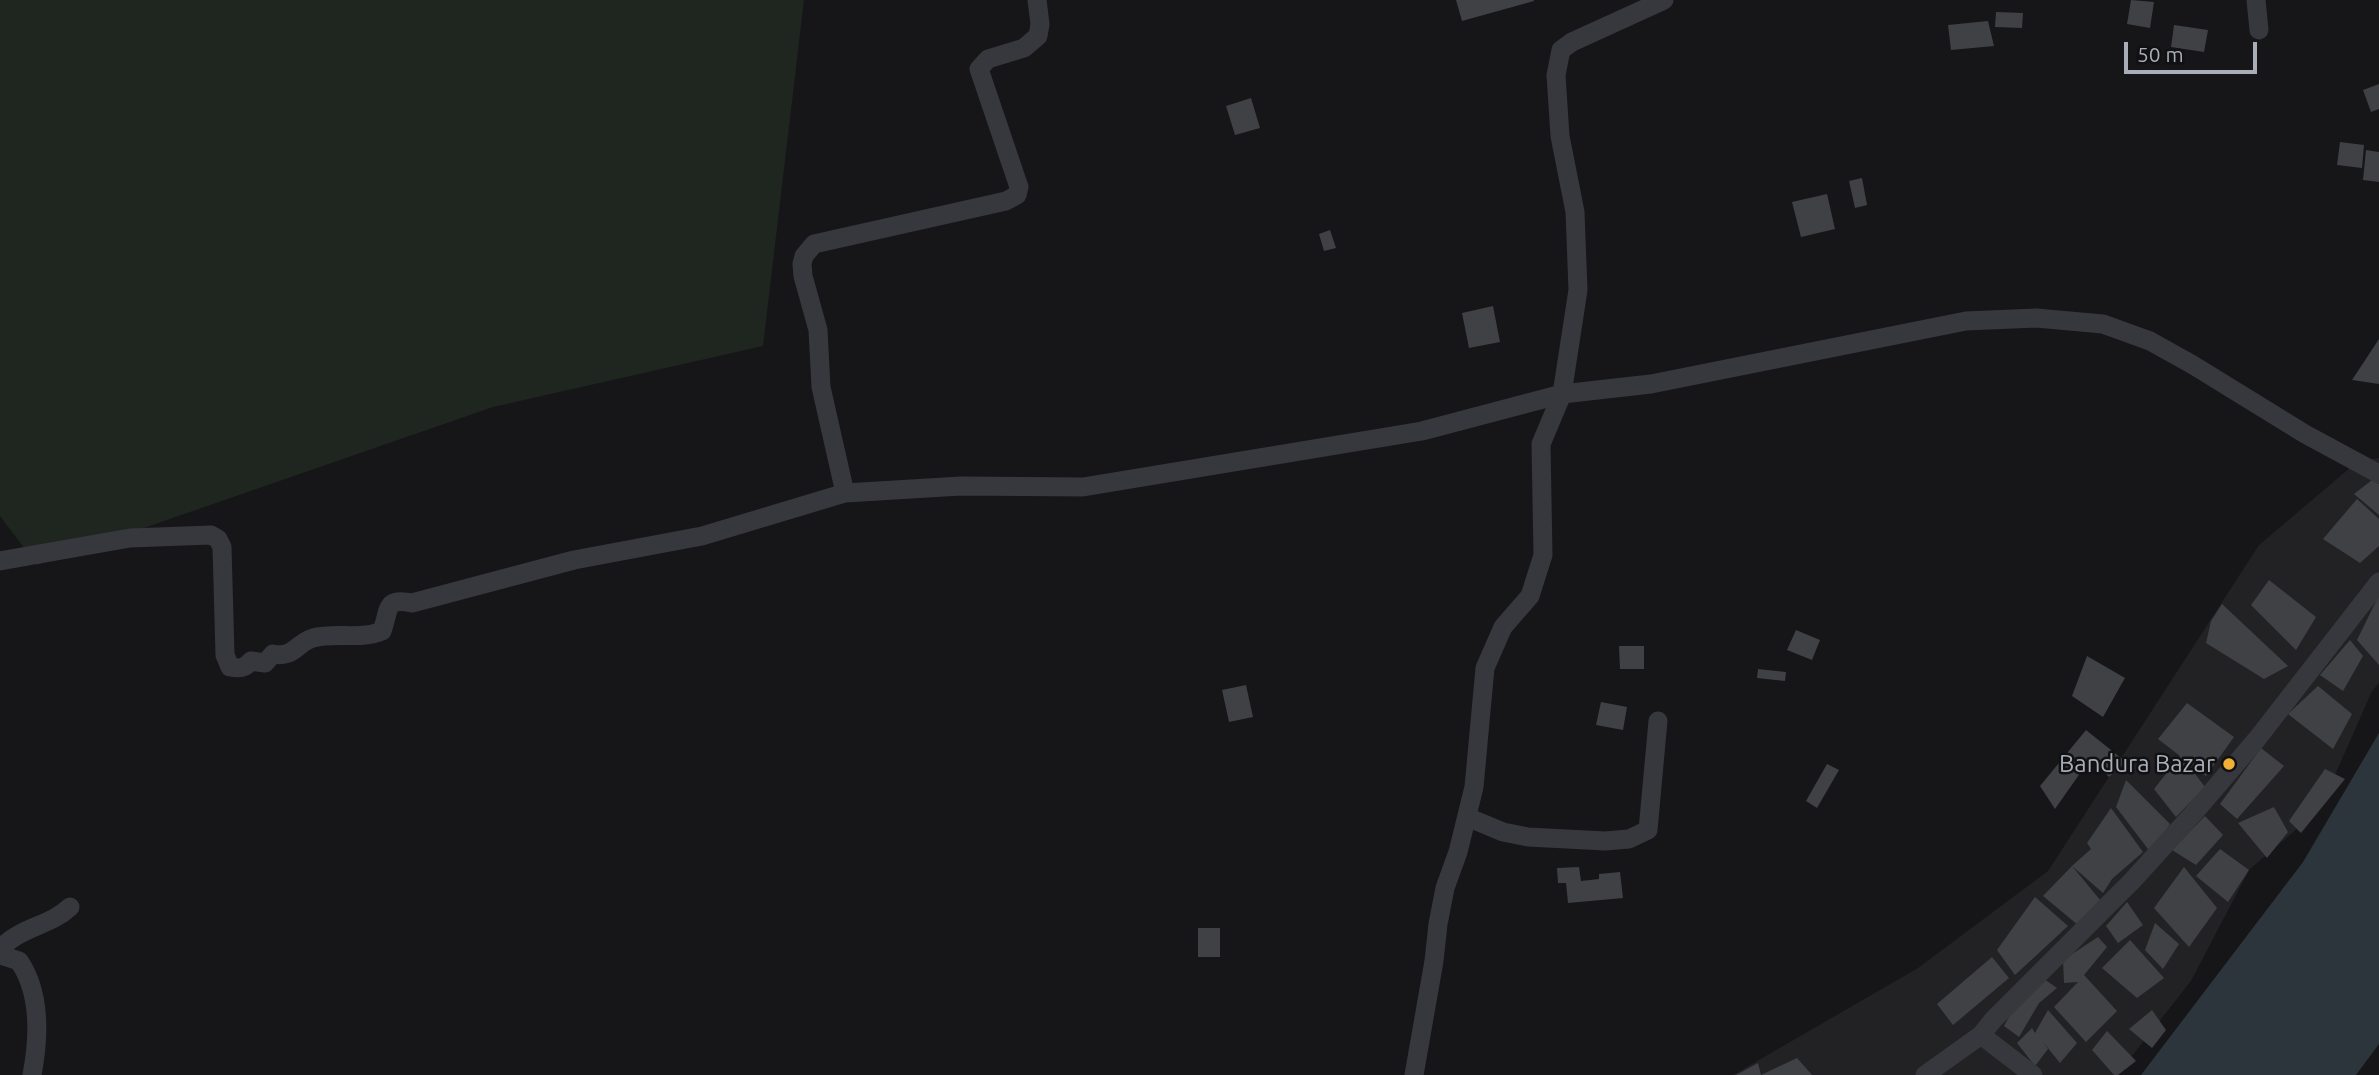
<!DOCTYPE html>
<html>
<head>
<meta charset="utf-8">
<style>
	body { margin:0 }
	#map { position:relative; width:2379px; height:1075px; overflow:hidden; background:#161618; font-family:Ubuntu,sans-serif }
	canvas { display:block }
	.scale { position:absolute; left:2124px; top:42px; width:133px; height:32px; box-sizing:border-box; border:4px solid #a8adb8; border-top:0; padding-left:9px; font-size:21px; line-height:24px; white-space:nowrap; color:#a8adb8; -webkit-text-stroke:5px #111113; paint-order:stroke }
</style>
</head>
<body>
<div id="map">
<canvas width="2379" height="1075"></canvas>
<div class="scale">50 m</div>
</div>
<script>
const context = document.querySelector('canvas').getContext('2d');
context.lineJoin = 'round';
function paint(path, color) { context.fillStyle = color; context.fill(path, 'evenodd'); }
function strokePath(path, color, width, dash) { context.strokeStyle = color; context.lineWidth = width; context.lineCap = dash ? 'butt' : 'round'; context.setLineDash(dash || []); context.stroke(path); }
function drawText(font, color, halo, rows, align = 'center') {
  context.font = font + ' Ubuntu,sans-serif'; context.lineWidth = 5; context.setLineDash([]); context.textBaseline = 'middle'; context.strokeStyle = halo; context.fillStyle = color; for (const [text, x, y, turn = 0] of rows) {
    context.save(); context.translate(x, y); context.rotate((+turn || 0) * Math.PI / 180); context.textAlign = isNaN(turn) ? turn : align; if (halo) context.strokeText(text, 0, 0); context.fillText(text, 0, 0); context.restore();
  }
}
paint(new Path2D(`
	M2379,458V683L2372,691L2320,809L2249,870L2191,981L2117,1075H1733L1918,968L2048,871L2259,545L2357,462Z`), '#222225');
paint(new Path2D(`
	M0,0H804L763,346L493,407L37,565L0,516Z`), '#1e261f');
paint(new Path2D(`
	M2379,733V1044L2356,1075H2141L2303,862Z`), '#2c353c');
paint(new Path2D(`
	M1456,0H1534V1L1462,21Z
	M2131,0L2154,2L2150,28L2127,24Z
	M1996,12L2023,13L2022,28L1995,27Z
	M1988,21L1994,46L1951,50L1948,25Z
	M2174,25L2208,30L2204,52L2171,47Z
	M2379,84V109L2371,112L2363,90Z
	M1251,98L1260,128L1235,135L1226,106Z
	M2340,142L2364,145L2362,168L2337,165Z
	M2366,150L2379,152V182L2363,180Z
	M1862,178L1867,205L1855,208L1849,181Z
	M1827,194L1835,229L1801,237L1792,202Z
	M1330,230L1336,248L1324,251L1319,234Z
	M1493,306L1500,342L1469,348L1462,313Z
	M2379,339V384L2352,380Z
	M2372,480L2379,484V515L2354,494Z
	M2357,499L2379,519V546L2360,563L2323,539Z
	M2269,580L2316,617L2296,650L2251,605Z
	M2379,595V665L2357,640Z
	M2222,604L2288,666L2264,679L2206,643L2211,621Z
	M1796,630L1820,640L1812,660L1787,650Z
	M2350,640L2363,656L2343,691L2320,675Z
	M1619,646H1644V669H1620Z
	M2087,656L2125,678L2103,717L2072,696Z
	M1758,669L1786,672L1785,681L1757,678Z
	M1246,685L1253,717L1229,722L1222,690Z
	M2318,686L2352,714L2333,749L2288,714Z
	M1601,702L1627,707L1623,730L1596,725Z
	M2187,703L2234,737L2206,776L2183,758L2205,787L2176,817L2154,789L2180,756L2158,739Z
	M2086,730L2126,762L2109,777L2090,759L2055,809L2040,786Z
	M2261,748L2284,766L2237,819L2220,804Z
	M1827,764L1839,770L1817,808L1806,801Z
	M2325,769L2345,779L2301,833L2289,821Z
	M2126,780L2170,824L2151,853L2116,807Z
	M2274,807L2288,832L2267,858L2238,823Z
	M2111,808L2143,852L2112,879L2103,893L2072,866L2091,849L2087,843Z
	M2205,816L2223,835L2196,865L2172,850Z
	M2220,849L2249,870L2228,902L2196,876Z
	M2072,866L2101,901L2078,925L2043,896Z
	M1579,867L1581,881L1599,879V874L1620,872L1623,898L1568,903L1566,883H1558L1557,868Z
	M2184,867L2217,908L2189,947L2154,908Z
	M2035,897L2068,926L2015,975L1997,950Z
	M2127,902L2143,925L2118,943L2106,926Z
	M2155,923L2179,944L2163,969L2145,950Z
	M1198,928H1220V957H1198Z
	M2098,937L2107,947L2084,975L2117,1011L2086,1042L2054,1007L2078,982L2064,983L2063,960Z
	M2130,940L2164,978L2137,998L2102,968Z
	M1992,957L2009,978L1953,1025L1937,1004Z
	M2044,979L2057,988L2039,1003L2019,1037L2004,1026L2015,1006Z
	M2048,1010L2077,1043L2060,1063L2043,1042L2048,1049L2035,1066L2017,1043L2032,1028L2035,1033Z
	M2152,1010L2166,1030L2152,1048L2129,1029Z
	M2107,1031L2136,1061L2118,1075H2114L2092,1050Z
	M1797,1058L1812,1075H1736L1758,1063L1761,1075Z`), '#404145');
strokePath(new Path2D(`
	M2256,0L2259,30
	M845,493L821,387L818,330L803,276L802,264L804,256L814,244L1006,201L1017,195L1019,187L979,69L988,59L1024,48L1038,36L1040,24L1037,0
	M0,561L130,538L211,535L218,539L222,547L225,655L230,667C240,669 245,668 251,661L265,663L273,654C295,658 296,643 313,638C336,632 360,640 382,631C390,610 384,597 412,603L574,560L702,536L845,493L961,486L1083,487L1422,431L1562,394L1651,384L1966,321L2036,318L2103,324L2150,341L2193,365L2305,434L2379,474
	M1467,817L1503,832L1528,837L1605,841L1629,839L1648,830L1658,721
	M1981,1035L2033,1075
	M32,1075C39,1038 41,993 19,961L1,955L2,947C23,926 50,926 70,907
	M1414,1075L1434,961L1438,924L1445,888L1458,852L1474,787L1485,668L1503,627L1530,596L1543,555L1541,444L1562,394L1578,290L1575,212L1560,136L1556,75L1561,50L1572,42L1664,0
	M1925,1075L1981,1035L1993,1020L2132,881L2192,815L2257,739L2379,582`), '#37383d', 19);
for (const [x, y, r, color] of [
	[2229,764,7,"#f2b134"]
]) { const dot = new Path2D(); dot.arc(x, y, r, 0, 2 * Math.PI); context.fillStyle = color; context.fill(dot); strokePath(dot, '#111113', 2.5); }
drawText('24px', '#a8adb8', '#111113', [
	["Bandura Bazar",2215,764]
], 'right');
</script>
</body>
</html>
